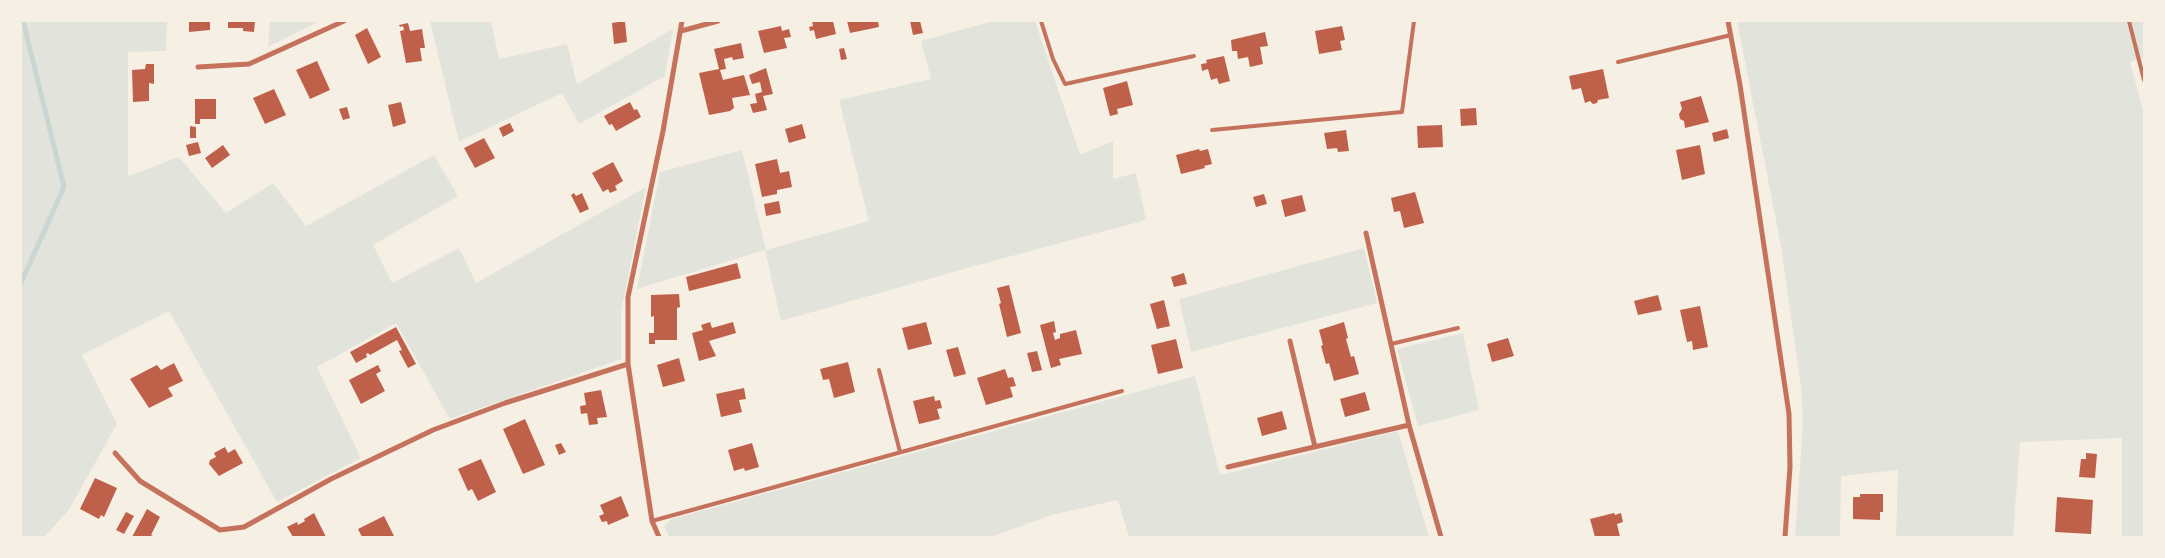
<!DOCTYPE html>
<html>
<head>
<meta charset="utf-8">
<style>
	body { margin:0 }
	#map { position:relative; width:2165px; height:558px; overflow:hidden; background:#f6efe4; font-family:Bitter,serif }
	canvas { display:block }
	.frame { position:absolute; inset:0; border:22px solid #f6efe4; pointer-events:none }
</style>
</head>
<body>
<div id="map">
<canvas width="2165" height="558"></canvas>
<div class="frame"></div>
</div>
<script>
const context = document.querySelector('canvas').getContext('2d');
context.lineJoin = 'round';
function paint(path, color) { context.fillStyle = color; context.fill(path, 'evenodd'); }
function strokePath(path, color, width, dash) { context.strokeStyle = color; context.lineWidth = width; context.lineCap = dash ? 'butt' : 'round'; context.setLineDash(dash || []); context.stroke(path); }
paint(new Path2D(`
	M21,21H167L166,51L128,52V176L179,157L226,213L273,183L306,226L434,155L458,196L373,245L392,283L459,248L476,283L646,187L621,312V359L450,419L396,323L317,367L361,458L277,502L169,311L82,355L117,424L68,511L44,537H21Z
	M270,21H320L268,47Z
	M430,21H491L499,59L567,44L577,84L673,29L665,76L579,124L562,93L459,142Z
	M993,21H1035L1080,155L1113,141V179L1136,173L1146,220L967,268L781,321L765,250L637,289L660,172L742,150L766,250L869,221L839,100L931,79L921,41Z
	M1737,21H2144V58L2130,62L2144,114V537H2122V438L2020,442L2013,537H1896L1898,470L1841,476L1840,537H1795L1803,424L1801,387L1781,246Z
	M1364,248L1377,303L1191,352L1179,299Z
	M1463,333L1479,410L1418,426L1397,349Z
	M1195,376L1220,475L1398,431L1429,537H1129L1118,500L1051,515L991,537H669L664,526L672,519Z`), '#e2e4dc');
strokePath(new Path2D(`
	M21,283L64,187L23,21`), '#c9d6d2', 5);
paint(new Path2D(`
	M189,21H210V30L189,32Z
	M228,21H255L254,32L243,31V28H228Z
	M625,21L627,42L614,44L612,23Z
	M812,21H833L836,34L816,39L814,30L810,31L809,27L813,26Z
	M847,21H878L879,27L850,33Z
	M910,21H920L923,33L913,35Z
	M408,23L410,31L422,29L425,48H420L422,61L406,63L400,31L404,30L403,26L400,27L399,25Z
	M781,26L782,31L789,29L791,37L784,38L787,48L764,53L758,31Z
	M1342,26L1345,40L1340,41L1342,50L1319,54L1315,31Z
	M367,28L381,57L368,64L355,35Z
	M1265,32L1268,46L1260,47L1263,64L1250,67L1248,57L1238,59L1237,51H1232L1231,40Z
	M741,43L744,58L733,60L732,57L724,59L726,69L720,70L723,80L744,75L750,95L732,98L734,108L730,111L709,115L699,73L719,69L714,49Z
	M844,48L847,59L841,60L839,49Z
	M1224,56L1230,81L1219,84L1217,78L1211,80L1208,69L1202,71L1201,64L1207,63L1206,60Z
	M317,61L330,90L310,99L296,70Z
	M146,64H154V84L149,83V101L133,102L132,70L145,69Z
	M766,68L773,94L763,96L767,110L753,113L750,104L757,103L755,94L762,92L760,82L752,84L749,75Z
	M1603,69L1609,98L1598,100L1597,103L1593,104L1590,101L1585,103L1581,88L1572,90L1569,76Z
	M1127,81L1133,105L1117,109L1118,114L1110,116L1103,88Z
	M274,89L286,115L265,124L253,98Z
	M1701,96L1709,122L1685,128L1684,121L1680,119L1679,114L1682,109L1680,102Z
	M195,99H216V119H200V124H195Z
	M401,102L406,123L393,127L388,105Z
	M630,102L634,110L637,109L641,117L616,131L612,124L609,125L604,116Z
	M347,107L350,118L343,120L339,109Z
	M1476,108L1477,125L1461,126L1460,109Z
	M510,123L514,131L503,137L499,128Z
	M802,124L806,138L789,143L785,129Z
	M1442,125L1443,147L1418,148L1417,126Z
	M190,126L196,127V138H190Z
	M1727,129L1729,138L1714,142L1712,133Z
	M1346,130L1349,151L1338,152L1337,148L1327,149L1324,133Z
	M484,138L495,158L475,168L464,148Z
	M198,142L201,153L189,156L186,145Z
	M223,145L230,155L212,168L205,158Z
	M1700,145L1705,174L1682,180L1676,150Z
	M1199,149L1200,151L1208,149L1212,164L1204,166L1205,168L1181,174L1176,155Z
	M777,159L780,173L789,171L792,187L777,190V194L762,197L755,164Z
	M613,162L623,181L615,186L617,190L610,193L608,189L603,192L592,173Z
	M1415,192L1424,223L1404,228L1400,211L1394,212L1391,198Z
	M574,193L576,196L582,193L589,209L580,213L571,195Z
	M1264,194L1267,204L1256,207L1253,197Z
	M1302,195L1306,211L1285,217L1281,200Z
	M779,201L781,213L766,216L764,204Z
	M737,263L741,278L689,291L686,277Z
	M1184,273L1187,284L1174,287L1171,277Z
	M1009,285L1021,333L1007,337L999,304L1001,303L997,288Z
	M679,294L680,307L677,308V340H655V344H649V333H654V316L651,317V295Z
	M1658,295L1662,310L1638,315L1634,301Z
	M1164,300L1170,326L1157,329L1150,304Z
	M1700,306L1708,347L1693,350L1692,341L1687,342L1680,310Z
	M1054,321L1056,332L1053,333L1055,340L1060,338V334L1076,330L1082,354L1059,359L1061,365L1051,368L1040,325Z
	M710,322L712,328L733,322L736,333L709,341L716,356L699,361L692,333L703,330L701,325Z
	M926,322L932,344L908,350L902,328Z
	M1344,322L1348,338L1346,339L1351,357L1354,356L1359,374L1334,381L1329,363L1326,364L1321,346L1323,345L1319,330Z
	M396,327L416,364L408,368L399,351L402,350L397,340L370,355L368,353L366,354L367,357L356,363L350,352Z
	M1508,338L1514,356L1492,362L1487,344Z
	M1176,339L1183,368L1158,374L1151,345Z
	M958,347L966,374L954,377L946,350Z
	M1037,351L1042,370L1032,372L1027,353Z
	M679,358L685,381L663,387L657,365Z
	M848,362L855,392L834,398L829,379L823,380L820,369Z
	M174,363L183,381L168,388L173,396L149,408L130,379L157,365L161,370Z
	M378,365L381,371L376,374L385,391L361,404L349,380Z
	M1005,369L1008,378L1013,377L1016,386L1010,387L1013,397L986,405L977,378Z
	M744,388L746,399L739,400L742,412L721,417L716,394Z
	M601,390L607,417L597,418L598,424L589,425L587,413L581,414L580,406L586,405L584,393Z
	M1365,392L1370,410L1345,417L1340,399Z
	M934,396L935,401L940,400L942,408L937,409L940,419L919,424L913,401Z
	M1282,411L1287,429L1262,436L1257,418Z
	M525,419L545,465L523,474L503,429Z
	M561,443L566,452L559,455L555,445Z
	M752,443L759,467L745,471L744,468L734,471L728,450Z
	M225,447L228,453L235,449L243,463L219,476L209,464L210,460L216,457L214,453Z
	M2086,453L2097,454L2095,478L2079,477L2081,459H2086Z
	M481,459L496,492L478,501L472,489L468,491L458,469Z
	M95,478L117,488L104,517L101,515L99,519L80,509Z
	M1860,494H1883V512H1880V520L1853,519V497H1860Z
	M621,496L629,516L608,525L607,521L602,522L599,516L604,514L600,505Z
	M2057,497L2093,500L2091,534L2055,532Z
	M147,509L160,517L151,535L155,537H132Z
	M126,512L134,516L124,534L116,530Z
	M314,513L326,537H293L287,527L297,522L298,525L305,521L304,519Z
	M1614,513L1615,515L1621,513L1623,522L1617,524L1620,537H1595L1590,519Z
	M384,516L394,536L362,537L358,529Z`), '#bf614a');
strokePath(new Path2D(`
	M1041,21L1053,59L1065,84L1194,56
	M2129,21L2144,80
	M1618,62L1731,35
	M1212,130L1402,112L1414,21
	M1391,344L1458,328
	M879,370L900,452
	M652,521L1122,391`), '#c5725c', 4);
strokePath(new Path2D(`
	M1728,21L1740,85L1789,414L1790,467L1785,537
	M681,31L718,21
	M198,67L249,64L344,21
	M1366,233L1409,425L1441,537
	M1290,341L1315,447
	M115,453L140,481L220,530L244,527L331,479L433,430L505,403L628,364
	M1228,467L1409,425
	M659,537L652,521L628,364V297L663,131L682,21`), '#c5725c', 5);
</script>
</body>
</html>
